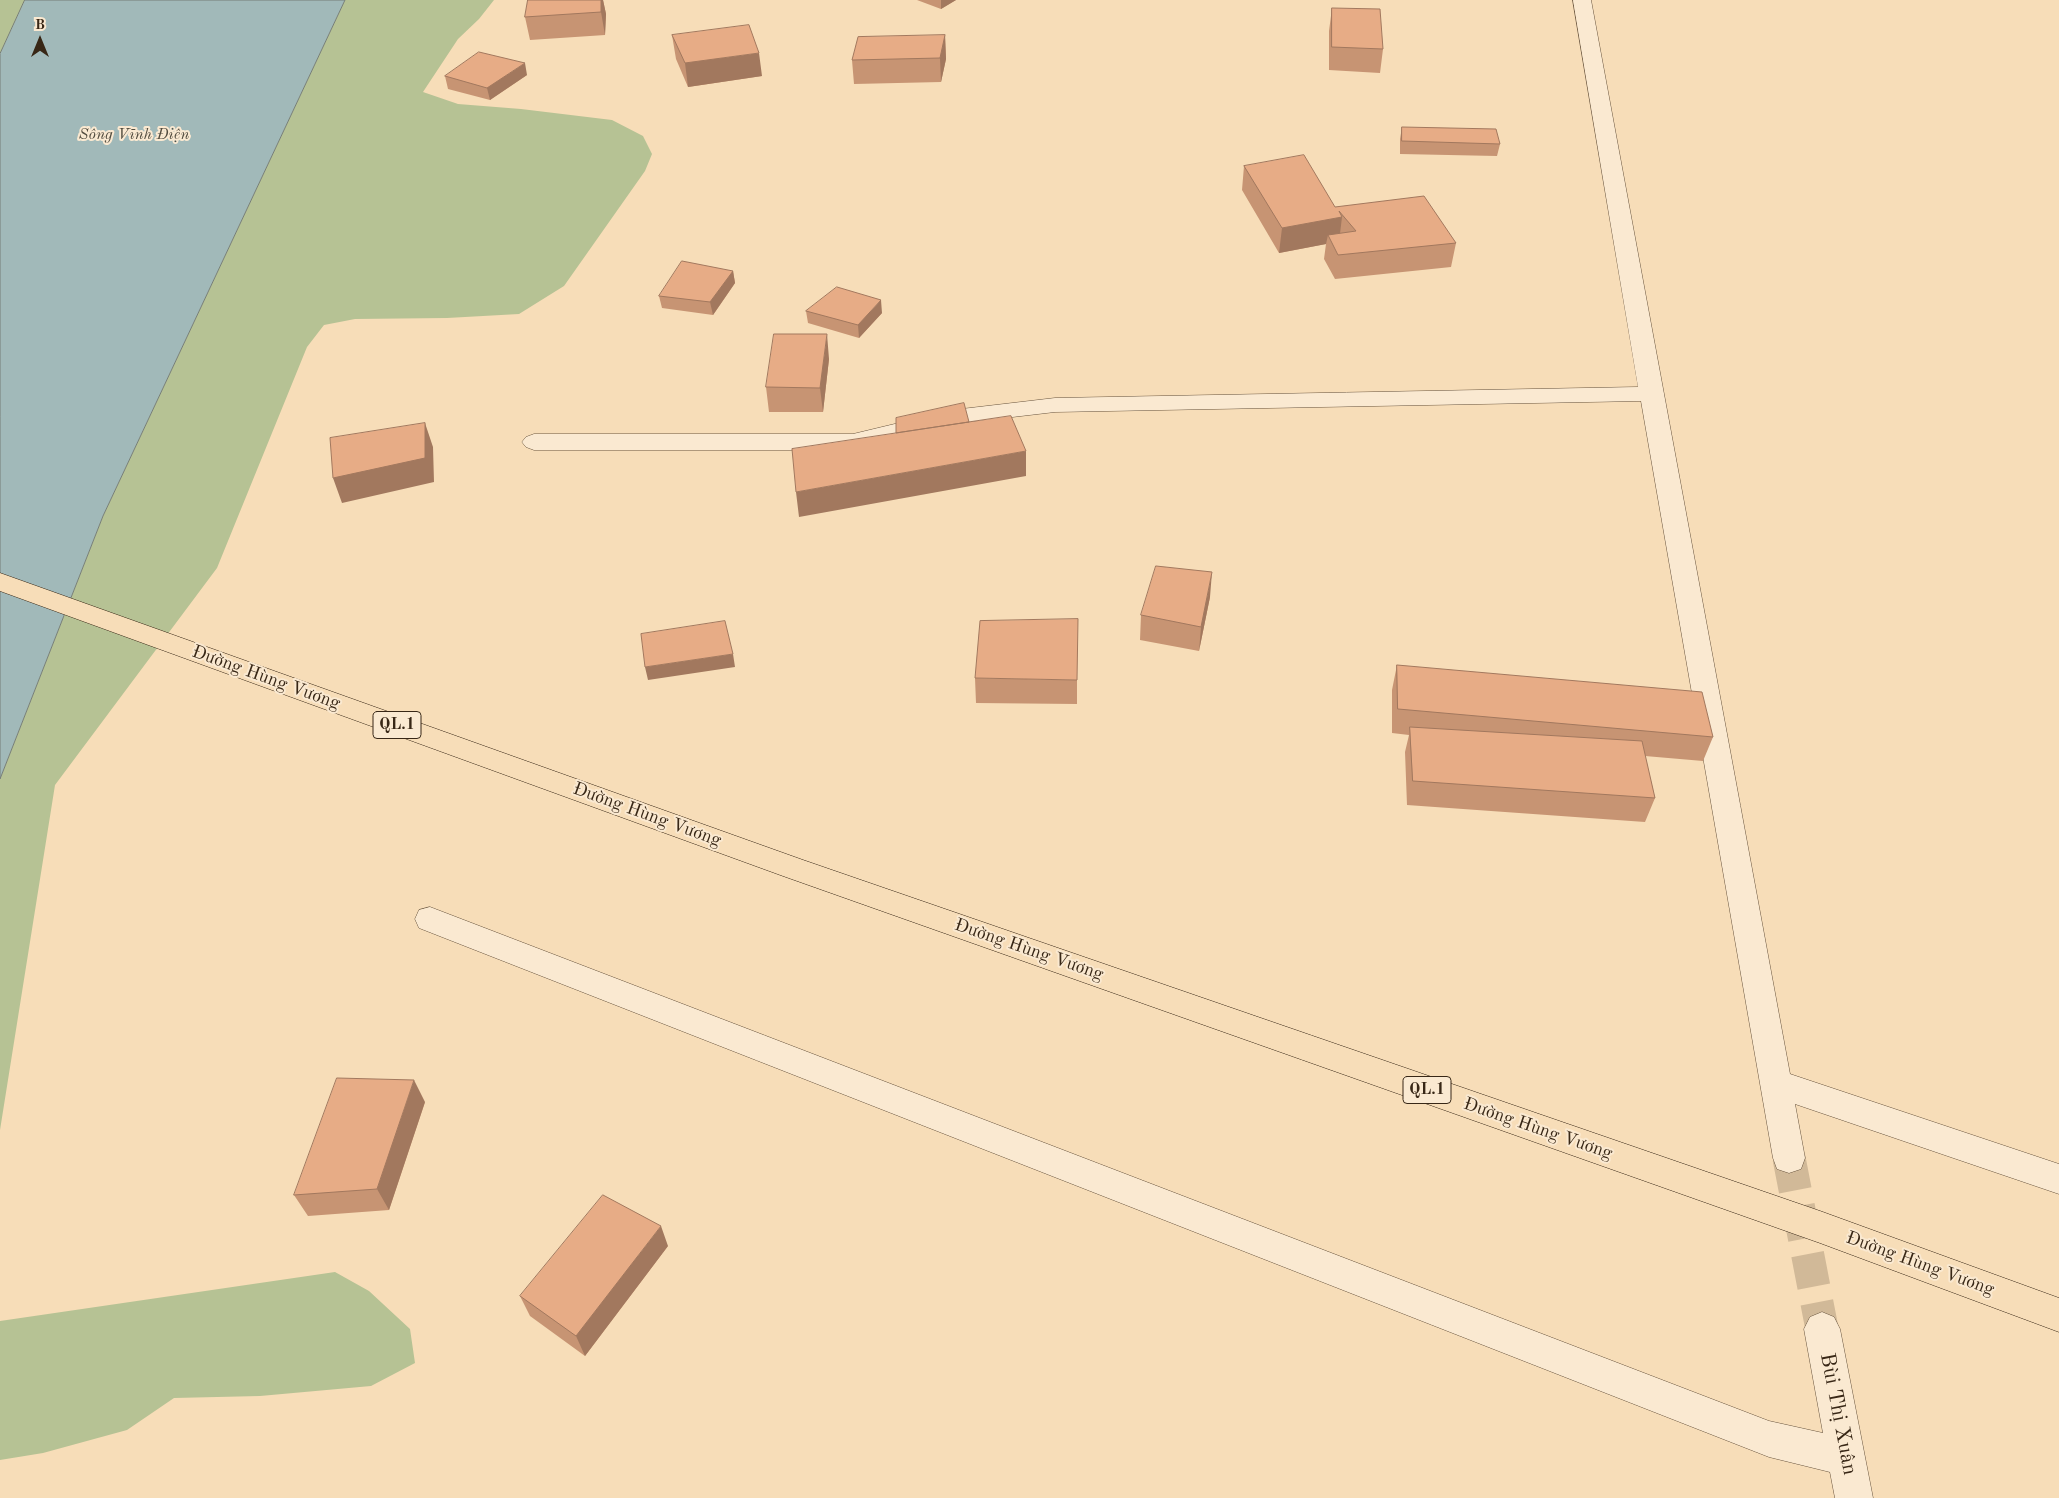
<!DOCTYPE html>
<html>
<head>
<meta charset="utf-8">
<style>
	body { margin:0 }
	#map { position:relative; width:2059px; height:1498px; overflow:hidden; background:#f7ddb8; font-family:"Old Standard TT",serif }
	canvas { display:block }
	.north { position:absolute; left:15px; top:15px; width:50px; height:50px; -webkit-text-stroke:4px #fae9d1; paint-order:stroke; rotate:0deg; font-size:14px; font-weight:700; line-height:20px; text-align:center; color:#382716 }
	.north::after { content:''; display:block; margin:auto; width:18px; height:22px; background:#382716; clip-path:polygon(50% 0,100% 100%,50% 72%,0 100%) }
</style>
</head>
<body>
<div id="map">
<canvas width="2059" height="1498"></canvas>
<div class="north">B</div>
</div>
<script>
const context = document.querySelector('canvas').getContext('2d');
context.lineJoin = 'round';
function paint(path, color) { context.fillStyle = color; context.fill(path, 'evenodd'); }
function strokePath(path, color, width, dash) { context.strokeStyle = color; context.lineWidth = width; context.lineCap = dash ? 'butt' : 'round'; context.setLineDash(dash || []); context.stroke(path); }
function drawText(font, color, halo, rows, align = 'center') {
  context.font = font + ' "Old Standard TT",serif'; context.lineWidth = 4; context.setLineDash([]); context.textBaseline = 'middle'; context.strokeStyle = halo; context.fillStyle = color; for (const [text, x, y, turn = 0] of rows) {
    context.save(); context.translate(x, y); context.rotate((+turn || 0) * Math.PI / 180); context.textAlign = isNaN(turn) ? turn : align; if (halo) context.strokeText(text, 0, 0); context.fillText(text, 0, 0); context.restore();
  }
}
paint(new Path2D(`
	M0,0H25L0,54Z
	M345,0H494L479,19L458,39L423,92L458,104L521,109L612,120L643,136L652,154L645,171L564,286L519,314L447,318L355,319L324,325L307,347L217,568L55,785L0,1130V779L103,516Z
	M335,1272L369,1291L410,1329L415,1363L371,1386L260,1396L174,1398L127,1430L43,1453L0,1460V1321Z`), '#b6c294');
const water = new Path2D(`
	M25,0H345L103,516L0,779V54Z`);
paint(water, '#a1b9b9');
strokePath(water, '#777f78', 1);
strokePath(new Path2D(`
	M1789,1158L1822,1329`), '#d1b998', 33, [33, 16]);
const minor = new Path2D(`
	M1573,0H1591L1790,1074L2059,1164V1194L1795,1104L1805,1158L1801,1169L1789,1173L1777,1169L1773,1158L1641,401L1055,412L953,424L853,450H534L526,447L522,442L526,437L534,434H853L953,410L1055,398L1638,387Z
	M430,907L1769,1421L1823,1433L1804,1329L1810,1317L1822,1312L1834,1317L1840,1329L1873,1498H1835L1830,1472L1769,1457L419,928L415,919L419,910Z`);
const highway = new Path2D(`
	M0,573L803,860L1820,1211L2059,1298V1332L1820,1243L783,876L0,591Z`);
strokePath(minor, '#68543e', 1);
strokePath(highway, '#382716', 1);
paint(minor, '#fae9d1');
paint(highway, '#f7ddb8');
paint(new Path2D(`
	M528,0H603L606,14L605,35L530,40L525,17Z
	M917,0H956L941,9Z
	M1332,8L1383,49L1380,73L1329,70V31Z
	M672,35L762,76L688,87L676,59Z
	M945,35L946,59L941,82L854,84L852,60Z
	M527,75L490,100L448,89L445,76Z
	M1402,127L1500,144L1497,156L1400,154V139Z
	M1244,166L1335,207L1456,243L1451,267L1335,279L1324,259L1326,244L1279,253L1242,190Z
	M733,271L735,283L713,315L662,308L659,296Z
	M806,311L882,313L859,338L808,323Z
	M829,359L823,412H769L766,387Z
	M1210,597L1199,651L1140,640L1141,615Z
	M1397,665L1713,737L1703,761L1645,756L1655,798L1645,822L1407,805L1405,752L1409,735L1392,733V690Z
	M975,678L1077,680V704L976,703Z
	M425,1102L389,1210L308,1216L294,1195Z
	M668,1246L585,1356L530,1316L520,1296Z`), '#c79473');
paint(new Path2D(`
	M601,0H603L606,14L605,35L601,12Z
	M941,0H956L941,9Z
	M945,35L946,59L941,82L940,58Z
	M759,53L762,76L688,87L685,63Z
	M525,63L527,75L490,100L487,88Z
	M1342,217L1339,242L1328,235L1326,244L1279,253L1282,228Z
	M733,271L735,283L713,315L710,302Z
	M881,300L882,313L859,338L858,325Z
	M827,334L829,359L823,412L820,388Z
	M425,423L433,447L434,482L342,503L333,478Z
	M1026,451V476L799,517L796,492Z
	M1212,572L1210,597L1199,651L1201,627Z
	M733,654L735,667L648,680L645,667Z
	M414,1080L425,1102L389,1210L377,1189Z
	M661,1226L668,1246L585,1356L576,1336Z`), '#a2785e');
const building = new Path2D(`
	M528,0H601V12L525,17Z
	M1332,8L1380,9L1383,49L1332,47Z
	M749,25L759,53L685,63L672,35Z
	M945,35L940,58L852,60L858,37Z
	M479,52L525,63L487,88L445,76Z
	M1402,127L1496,129L1500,144L1402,141Z
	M1304,155L1335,207L1424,196L1456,243L1338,255L1328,235L1356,231L1339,211L1342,217L1282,228L1244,166Z
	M682,261L733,271L710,302L659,296Z
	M837,287L881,300L858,325L806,311Z
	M774,334H827L820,388L766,387Z
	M964,403L969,422L896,433V418Z
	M1011,416L1026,451L796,492L792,449Z
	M425,423V458L333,478L330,438Z
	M1156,566L1212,572L1201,627L1141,615Z
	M1078,619L1077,680L975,678L980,621Z
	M725,621L733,654L645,667L641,634Z
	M1397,665L1702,692L1713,737L1398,709Z
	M1410,727L1642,741L1655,798L1413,781Z
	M337,1078L414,1080L377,1189L294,1195Z
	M603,1195L661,1226L576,1336L520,1296Z`);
paint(building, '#e7ac86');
strokePath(building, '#a2785e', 1);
drawText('italic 16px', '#524c3f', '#fae9d1', [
	["Sông Vĩnh Điện",134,135]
]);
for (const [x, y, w] of [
	[397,725,48],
	[1427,1090,48]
]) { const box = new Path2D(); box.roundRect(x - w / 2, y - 13.5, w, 27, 4); context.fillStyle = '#fae9d1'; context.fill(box); strokePath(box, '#382716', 1); }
drawText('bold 16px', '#382716', null, [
	["QL.1",397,725],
	["QL.1",1427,1090]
]);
drawText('18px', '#382716', '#fae9d1', [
	["Đường Hùng Vương",266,678,20],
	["Đường Hùng Vương",647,815,20],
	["Đường Hùng Vương",1029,950,19],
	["Đường Hùng Vương",1538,1129,19],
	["Đường Hùng Vương",1920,1264,20]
]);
drawText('21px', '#382716', '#fae9d1', [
	["Bùi Thị Xuân",1838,1414,79]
]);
</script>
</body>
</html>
